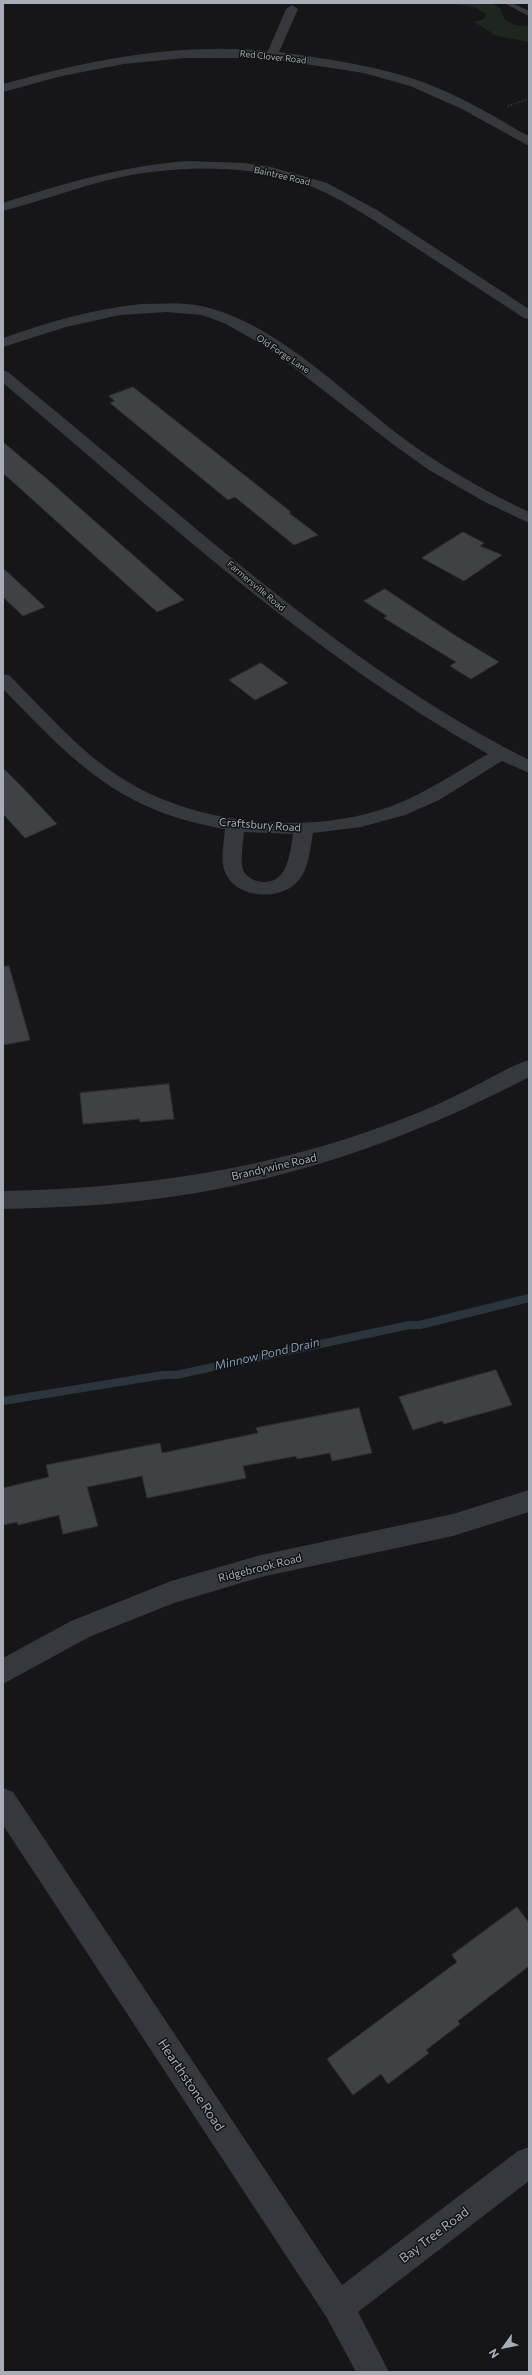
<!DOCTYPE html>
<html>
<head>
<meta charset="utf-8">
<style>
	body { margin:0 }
	#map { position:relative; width:532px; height:2375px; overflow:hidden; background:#161618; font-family:Commissioner,sans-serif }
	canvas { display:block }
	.frame { position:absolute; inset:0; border:4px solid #a8adb8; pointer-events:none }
	.north { position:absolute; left:484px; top:2327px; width:40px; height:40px; -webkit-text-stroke:3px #111113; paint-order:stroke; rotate:237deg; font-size:11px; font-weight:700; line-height:16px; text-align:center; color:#a8adb8 }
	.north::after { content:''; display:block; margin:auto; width:14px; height:18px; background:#a8adb8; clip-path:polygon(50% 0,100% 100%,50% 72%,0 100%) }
</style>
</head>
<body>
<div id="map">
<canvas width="532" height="2375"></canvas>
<div class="frame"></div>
<div class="north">N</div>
</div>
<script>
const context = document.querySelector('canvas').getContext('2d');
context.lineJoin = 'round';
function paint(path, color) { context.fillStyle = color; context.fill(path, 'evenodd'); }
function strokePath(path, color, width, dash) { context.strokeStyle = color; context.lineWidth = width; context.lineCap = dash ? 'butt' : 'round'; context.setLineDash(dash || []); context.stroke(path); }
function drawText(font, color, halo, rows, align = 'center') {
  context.font = font + ' Commissioner,sans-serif'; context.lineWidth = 3; context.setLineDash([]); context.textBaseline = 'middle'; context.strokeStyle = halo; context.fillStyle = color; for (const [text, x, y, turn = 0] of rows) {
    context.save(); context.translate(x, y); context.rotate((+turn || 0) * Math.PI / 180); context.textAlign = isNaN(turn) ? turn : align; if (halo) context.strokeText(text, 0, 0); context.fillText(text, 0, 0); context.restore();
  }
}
paint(new Path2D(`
	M447,3H491L500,8L505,20L516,25L529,26V42L497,36L474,22L484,19L486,14L474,7Z`), '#1e261f');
strokePath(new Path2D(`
	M3,1401L163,1375H176L409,1325H420L529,1298`), '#2c353c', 8);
const building = new Path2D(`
	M133,387L291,512L289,513L318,535L294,545L235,497L228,500L110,403L115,401L109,396Z
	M3,442L47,479L184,600L157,612L3,473Z
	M463,532L484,543L480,546L502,555L464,581L422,558Z
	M3,568L45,607L23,616L3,597Z
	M385,589L456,636L499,662L471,679L450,666L456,662L384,618L387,616L364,601Z
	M261,663L288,683L255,700L229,680Z
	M3,768L22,787L57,824L25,838L3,814Z
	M9,966L30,1040L3,1045V967Z
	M169,1084L174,1119L140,1122V1119L83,1124L80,1093Z
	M496,1370L512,1405L444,1424L442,1421L413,1430L399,1397Z
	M359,1408L372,1453L332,1461L330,1453L297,1459L296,1456L243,1466L246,1478L147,1498L142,1476L87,1487L98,1526L63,1534L59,1515L18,1525L17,1522L3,1525V1488L49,1477L46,1465L160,1443L162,1453L258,1433L256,1428Z
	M517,1907L529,1923V1966L458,2021L460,2024L426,2050L429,2053L388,2084L381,2074L353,2095L327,2059L457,1962L452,1955Z`);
paint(building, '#404145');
strokePath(building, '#303034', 1);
strokePath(new Path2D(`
	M508,106L529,99`), '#3d3f44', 1.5, [1, 2]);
paint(new Path2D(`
	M504,3H512L529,11V16Z`), '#37383d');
paint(new Path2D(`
	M292,5L298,9L279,52C326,59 375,65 420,81C456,94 489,113 521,132L529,136V146L462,109L410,86L364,73L266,58H185L124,64L62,76L3,92V84C88,60 179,42 268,51L286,9Z
	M187,161L244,163L271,167L327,183L377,210L529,309V319L524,318C488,294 451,271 415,247C376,222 338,194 293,180C242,165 183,166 131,175C87,183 46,200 3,211V203C64,183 123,166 187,161Z
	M141,304C161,304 181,302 201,306C274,321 345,394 403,438C442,467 485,491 529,512V523L485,502L429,470L394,445L270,349L224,323L202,315L167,312L120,315L66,327L3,347V338C48,322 93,309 141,304Z
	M3,370L8,372C69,422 129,472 189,523C296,612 404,697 529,760V773L502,761L439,800L405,815L361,827L313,833C310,849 309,868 299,880C281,902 236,899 225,872C220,861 224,842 225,829C119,811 75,763 3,689V674L9,675C45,711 80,752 123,779C197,826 310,836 392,806C426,793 456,772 488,754C309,654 159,514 3,383ZM244,832L293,834C290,855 287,888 257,881C252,880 245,875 243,870C240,859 243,844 244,832Z
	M529,1060V1077C407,1141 276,1186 139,1201C94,1206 48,1208 3,1209V1191C141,1188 268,1170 397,1121C421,1112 446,1101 469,1089C489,1079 508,1067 529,1060Z
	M529,1490V1512L453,1536L261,1577L174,1603L89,1637L3,1684V1658L71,1621L171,1581L261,1555L453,1514Z
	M3,1788L13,1792L342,2285L518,2151L529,2147V2181L358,2312L389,2372H356L327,2318L3,1825Z`), '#37383d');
drawText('9px', '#a8adb8', '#111113', [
	["Red Clover Road",273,57,6],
	["Baintree Road",282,176,13],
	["Old Forge Lane",283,354,34],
	["Farmersville Road",256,586,40]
]);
drawText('11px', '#a8adb8', '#111113', [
	["Craftsbury Road",260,825,4],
	["Brandywine Road",274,1167,-13],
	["Ridgebrook Road",260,1568,-14]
]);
drawText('italic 12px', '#7f9bb3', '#111113', [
	["Minnow Pond Drain",267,1354,-13]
]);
drawText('13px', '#a8adb8', '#111113', [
	["Hearthstone Road",191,2085,56],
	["Bay Tree Road",434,2235,-37]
]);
</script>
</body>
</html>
